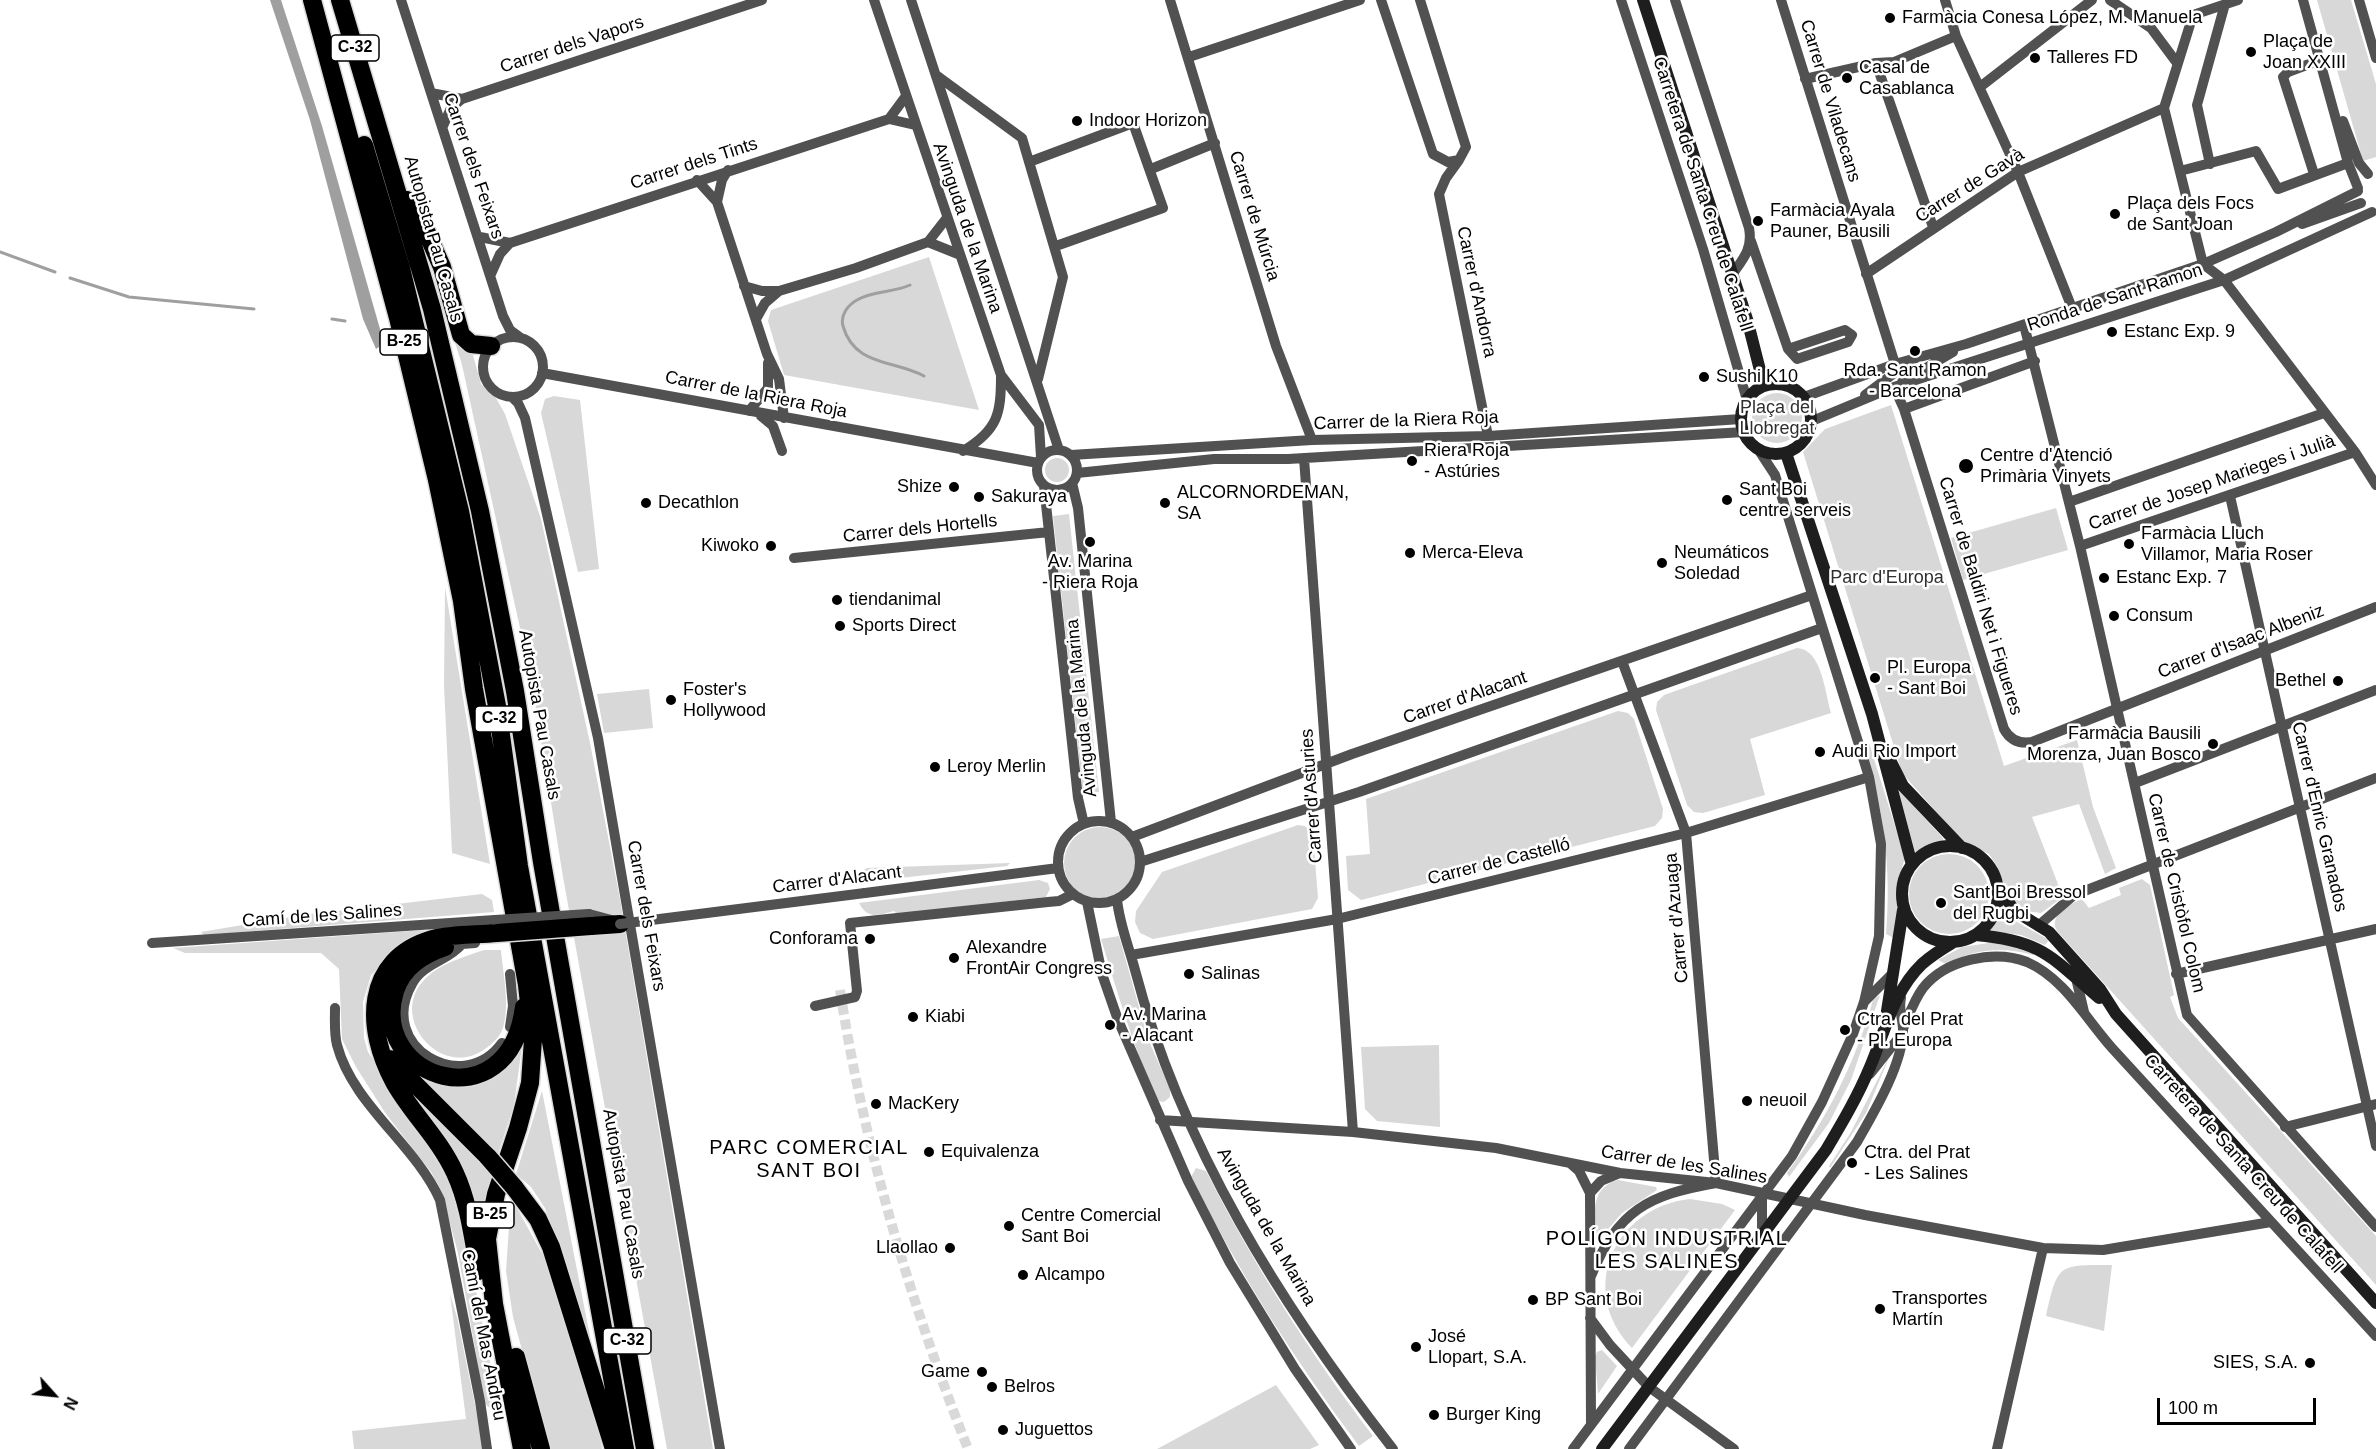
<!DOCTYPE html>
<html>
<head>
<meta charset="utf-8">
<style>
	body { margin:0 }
	#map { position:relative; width:2376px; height:1449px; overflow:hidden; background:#fff; font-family:Helvetica,sans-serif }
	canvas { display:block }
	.north { position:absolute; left:24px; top:1365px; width:60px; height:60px; -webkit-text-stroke:4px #fff; paint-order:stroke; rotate:117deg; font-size:16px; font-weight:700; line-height:24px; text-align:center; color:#000 }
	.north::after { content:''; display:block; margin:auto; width:21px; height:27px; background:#000; clip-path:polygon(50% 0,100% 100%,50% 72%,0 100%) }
	.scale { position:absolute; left:2157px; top:1398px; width:159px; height:27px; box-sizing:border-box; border:3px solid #000; border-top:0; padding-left:8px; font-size:18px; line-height:21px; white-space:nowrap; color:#000; -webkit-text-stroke:4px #fff; paint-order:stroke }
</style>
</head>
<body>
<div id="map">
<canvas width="2376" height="1449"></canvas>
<div class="north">N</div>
<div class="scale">100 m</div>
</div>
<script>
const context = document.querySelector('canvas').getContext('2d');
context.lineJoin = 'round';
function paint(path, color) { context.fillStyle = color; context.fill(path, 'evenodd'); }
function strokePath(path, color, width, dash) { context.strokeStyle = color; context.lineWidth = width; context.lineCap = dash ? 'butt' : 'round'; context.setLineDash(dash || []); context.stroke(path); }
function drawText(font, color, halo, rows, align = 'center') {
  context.font = font + ' Helvetica,sans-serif'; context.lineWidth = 5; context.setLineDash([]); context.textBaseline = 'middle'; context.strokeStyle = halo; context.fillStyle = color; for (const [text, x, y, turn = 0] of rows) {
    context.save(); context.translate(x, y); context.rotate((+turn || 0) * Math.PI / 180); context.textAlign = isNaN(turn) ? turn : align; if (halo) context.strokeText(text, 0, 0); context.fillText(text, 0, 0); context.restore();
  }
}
paint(new Path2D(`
	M2317,0H2351L2376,84V157L2363,161Z
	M929,257L979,410L784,375L768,321L771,310Z
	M450,326L473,355L481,384L496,398L505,414L541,519L590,743L620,899L713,1449H667L563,877L531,678L462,365Z
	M1752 418a25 25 0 1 1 50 0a25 25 0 1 1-50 0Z
	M554,396L580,400L599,569L578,572L541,413L545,399Z
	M1891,405L2004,766L2077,740L2093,807L2116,868L2105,874L2079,804L2032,817L2063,897L2041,913L2025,911L2007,892L1997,866L1989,854L1961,840L1902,773L1803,452L1825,429Z
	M1045 470a12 12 0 1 1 24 0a12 12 0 1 1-24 0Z
	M2056,508L2068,550L1963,580L1951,538Z
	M1069,514L1099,792L1083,794L1053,516Z
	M445,587L490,864L452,853L444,686Z
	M1797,648C1822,649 1825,693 1831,713L1750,739L1765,795L1703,813L1694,812L1687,805L1656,710L1657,702L1664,695Z
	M649,689L653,728L604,733L597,694Z
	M1618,711L1628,713L1634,719L1663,809L1662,818L1655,826L1361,900L1348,890L1346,856L1370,854L1366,799Z
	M1869,743L1905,858L1897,884L1900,915L1894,938L1886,934C1892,865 1883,809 1864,744Z
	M1898,789L1943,838V842L1915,852Z
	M1298,825L1305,826L1313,835L1318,898L1312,909L1153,939L1140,933L1135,922L1136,911L1162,872Z
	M1064 863a36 36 0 1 1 72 0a36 36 0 1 1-72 0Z
	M1909 894a40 40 0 1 1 80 0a40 40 0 1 1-80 0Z
	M1010,863L1007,866L856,883L861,872L867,868Z
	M2142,879L2150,885L2174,995L2170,997L2178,1018L2376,1236V1285L2057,931C2048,916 2069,904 2082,899L2089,908L2121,895L2119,888Z
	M1039,880L1048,883L1050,889L1046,897L897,914L894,911C878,915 868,920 859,903Z
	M482,894L492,900L494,912L204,935L201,932L302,915Z
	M2002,907L2017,922L2049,940L2045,945L2021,935L1989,931Z
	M425,930L398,946L371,975L363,1002L364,1038L368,1052L412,1117L450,1184L471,1265L501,1418L485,1404L458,1253L441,1190L431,1172L386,1114L356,1067L342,1039L339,969L321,953H185L173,948Z
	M1119,936L1148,1039L1170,1089V1097L1164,1102L1157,1101C1134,1048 1118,995 1101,939Z
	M1989,943H2002L2036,952L2033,955C2001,946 1975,949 1946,964L1938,960L1962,947Z
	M484,950H501C503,974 510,1005 503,1028C500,1037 492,1044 485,1049C441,1081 386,1016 426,978C441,963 464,957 484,950Z
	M1880,995L1851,1080L1829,1123L1789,1177L1787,1173C1826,1120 1855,1064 1873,1000Z
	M1439,1045L1440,1127L1377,1121L1365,1109L1361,1047Z
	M522,1046L514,1105L498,1154L414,1073C444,1083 478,1094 505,1069C512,1063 517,1053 522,1046Z
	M1891,1053L1866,1113L1830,1168L1829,1166L1851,1132Z
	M542,1091L596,1367L545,1208L531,1187L516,1174Z
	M424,1106L492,1175L478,1238L440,1135Z
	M1196,1168L1206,1171C1254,1265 1309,1352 1373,1436L1359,1446C1295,1361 1239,1273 1191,1177Z
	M1618,1180L1656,1187L1657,1190L1622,1213L1596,1243C1595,1218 1588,1188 1618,1180Z
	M511,1197L546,1261L595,1410L602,1449H549L513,1317L506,1271Z
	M1690,1199L1722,1204L1735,1210L1632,1348C1576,1290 1615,1207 1690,1199Z
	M2112,1265L2104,1331L2046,1316C2058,1263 2058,1265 2112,1265Z
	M450,1294L457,1317L484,1449H354L352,1431L466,1419Z
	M1602,1350L1617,1366L1598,1394L1595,1357L1597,1352Z
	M1276,1385L1319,1445L1310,1449H1157Z`), '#d8d8d8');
paint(new Path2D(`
	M270,0H281L322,126L382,336L379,347L376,349L363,319L310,120Z`), '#9f9f9f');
strokePath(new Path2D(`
	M0,252L55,272
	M70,278L129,297L254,309
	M910,285C894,293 873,290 857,300C848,305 840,315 843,326C854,366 894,360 924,376
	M332,319L345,321`), '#9f9f9f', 3);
strokePath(new Path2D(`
	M840,990C864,1147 910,1301 968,1449`), '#d9d9d9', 10, [10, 5]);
const highway = new Path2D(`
	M312,0L398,318L437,480L462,601L474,689L527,985L533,1039L530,1083L518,1128L496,1194L487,1239L494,1304L522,1449
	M340,0L432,309L480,511L515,691L542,862L645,1449
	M364,145L401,268L460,511L497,706L519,866L625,1449
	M407,200L427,233L442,267L461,335L471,344L491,346
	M591,926L620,924
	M445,947C422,955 403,967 395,991C368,1079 509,1124 524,1007
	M390,1059L488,1157
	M514,1187L538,1219L551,1247L614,1449
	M479,1271C473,1239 469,1203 455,1173C439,1138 412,1114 394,1082C365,1029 363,959 433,939C453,934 476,935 497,933
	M516,1357L541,1449`);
strokePath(highway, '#dbdbdb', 21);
strokePath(new Path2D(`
	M401,0L503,316L510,330L521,338
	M874,0L1001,375L1039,425L1041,457
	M911,0L1059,450
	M1170,0L1276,346L1312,440
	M1381,0L1433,154L1448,162L1459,160L1466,147L1420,0
	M1621,0L1703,249L1747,400
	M1675,0L1749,228C1753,249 1743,259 1731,276
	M1781,0L1895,364L1893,374L1865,395
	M1945,0L1956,36L2018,172L2072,308
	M2110,0L2151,28L2177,63
	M2303,0L2348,163L2358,188
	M2359,0L2376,58
	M1189,57L1360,0
	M1876,63L1933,227
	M936,75L1022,138L1063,277L1038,379
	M1805,79L1876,63L1894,62L1956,36
	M1980,87L2092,0
	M431,93L462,99
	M889,119L906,96
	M2343,121L2359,163L2368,174
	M443,126L451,108L462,99L762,0
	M1459,160L1446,178L1439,194L1488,436
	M1029,162L1133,123L1163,208L1056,246
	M2210,164L2197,105L2225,4
	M1151,169L1215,143
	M2180,171L2256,151L2278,189L2348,163
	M2314,174L2283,77L2288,72L2320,60
	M697,180L717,202L767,354L779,379L784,418
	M717,202L722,180L728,170
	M2302,224L2361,203
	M480,237L510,243L889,119L915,125
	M1751,241L1788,349L1797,359L1848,342L1852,335L1845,330L1788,349
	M928,242L958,254
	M2203,264L2164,108L2193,15L2238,0
	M2203,264L2224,280L2355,452L2376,485
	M491,274L500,254L510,243
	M1866,274L2018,172L2164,108
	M744,286L762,291H779L856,268L928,242L946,219
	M756,319L765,303L779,291
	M2024,325L2080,546L2187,1015L2376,1227
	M483 367a30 30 0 1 1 60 0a30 30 0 1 1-60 0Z
	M542,373L1038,463
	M1902,382L1953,352
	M1894,387L1904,409L2004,729C2010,740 2020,744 2032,742L2376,607
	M512,397L518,403L525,418L598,738L720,1449
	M1804,397L1895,364L1966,344L2203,264L2276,232L2358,191
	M1904,409L2035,361
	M749,411L768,388V363
	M761,416L773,426L782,451
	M1812,421L1894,387L2224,280L2372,212
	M1037 470a20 20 0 1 1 40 0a20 20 0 1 1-40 0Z
	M963,451C998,430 1001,414 1001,375
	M1071,455L1312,440L1488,436L1741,419
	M1304,458L1353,1132
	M1077,473L1214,459H1288L1744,432
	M1072,483L1078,508L1111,822
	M1044,486L1078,798L1084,824
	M2230,496L2376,1146
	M2069,502L2324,413
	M2080,546L2355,452
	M794,558L1049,532
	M2135,783L2376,690
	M1058 862a41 41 0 1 1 82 0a41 41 0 1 1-82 0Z
	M1132,837L1352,754L1812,595
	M1140,862L1359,792L1822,628
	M865,893L1058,868
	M1117,899C1119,923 1129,947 1135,970C1181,1146 1282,1307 1393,1449
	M1087,902L1102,974L1118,1020L1188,1181L1230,1263L1295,1369L1351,1449
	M589,914L615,921
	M2038,926L2074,895L2376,778
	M152,943L495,920
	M475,943L462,944C448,961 423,963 412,984C376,1047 463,1097 502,1043
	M1131,955L1337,919L1686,833L1869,777
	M2176,974L2376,929
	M2076,978L2084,1012
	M1864,1002L1892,974
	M815,1006L855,997L857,991L850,923L1048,902L1059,901L1073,894
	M335,1008C335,1020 334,1034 337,1045C353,1105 415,1144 440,1200L480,1401L487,1449
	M510,1027L513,1006L510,974
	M1903,1029C1909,1015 1914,1000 1923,988C1945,960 1994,949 2027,962C2064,978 2086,1019 2112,1048C2200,1145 2288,1240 2376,1336
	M1870,1074L1901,1035
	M1160,1120L1353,1132L1496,1148L1620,1173L1716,1183L1865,1215L2043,1248L2103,1250L2271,1222
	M2285,1127L2376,1104
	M1570,1163L1579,1171L1590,1193L1591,1425
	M1590,1193L1601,1181L1620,1173
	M1762,1199V1236
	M1591,1276C1618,1210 1648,1195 1716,1183L1686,833L1622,661
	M1590,1318L1610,1345L1649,1387L1734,1449
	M1573,1449L1792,1156L1822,1102L1853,1034L1864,1002L1879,936L1881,844L1869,777L1775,475L1758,449
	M1629,1449L1857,1142C1873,1114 1903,1064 1903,1030C1903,1018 1898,1010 1901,998
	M1997,1449L2043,1248`), '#515151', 10);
strokePath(new Path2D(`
	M1643,0L1747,319L1764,386
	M1741 419a35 35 0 1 1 70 0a35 35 0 1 1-70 0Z
	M1786,453L1872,714L1912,865
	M1886,752L1903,786L1962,848
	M1902 894a48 48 0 1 1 96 0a48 48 0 1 1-96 0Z
	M1998,888L2015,911L2049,932L2100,989L2116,1014L2376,1303
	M1976,935C2043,941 2051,957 2099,998
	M1887,1011L1903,910
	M1602,1449L1826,1150C1842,1123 1858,1096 1870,1067C1885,1032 1893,992 1922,964C1931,956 1942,949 1952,943`), '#1e1e1e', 12);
strokePath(highway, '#000', 18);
const highwayBridge = new Path2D(`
	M497,933L591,926
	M488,1157L514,1187`);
strokePath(highwayBridge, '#dbdbdb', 21, []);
strokePath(new Path2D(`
	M495,920L589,914
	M620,924L865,893`), '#515151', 10);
strokePath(highwayBridge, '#000', 18);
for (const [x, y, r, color] of [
	[1890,18,6,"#000"],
	[2251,52,6,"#000"],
	[2035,58,6,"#000"],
	[1847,78,6,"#000"],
	[1077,121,6,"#000"],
	[2115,214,6,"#000"],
	[1758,221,6,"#000"],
	[2112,332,6,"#000"],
	[1915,351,6,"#000"],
	[1704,377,6,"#000"],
	[1412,461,6,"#000"],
	[1966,466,8,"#000"],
	[954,487,6,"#000"],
	[979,497,6,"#000"],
	[1727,500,6,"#000"],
	[646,503,6,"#000"],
	[1165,503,6,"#000"],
	[1090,542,6,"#000"],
	[2129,544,6,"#000"],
	[771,546,6,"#000"],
	[1410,553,6,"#000"],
	[1662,563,6,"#000"],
	[2104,578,6,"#000"],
	[837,600,6,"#000"],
	[2114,616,6,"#000"],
	[840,626,6,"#000"],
	[1875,678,6,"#000"],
	[2338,681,6,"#000"],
	[671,700,6,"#000"],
	[2213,744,6,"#000"],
	[1820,752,6,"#000"],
	[935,767,6,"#000"],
	[1941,903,6,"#000"],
	[870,939,6,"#000"],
	[954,958,6,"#000"],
	[1189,974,6,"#000"],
	[913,1017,6,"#000"],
	[1110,1025,6,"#000"],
	[1845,1030,6,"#000"],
	[1747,1101,6,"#000"],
	[876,1104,6,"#000"],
	[929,1152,6,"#000"],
	[1852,1163,6,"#000"],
	[1009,1226,6,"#000"],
	[950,1248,6,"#000"],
	[1023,1275,6,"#000"],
	[1533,1300,6,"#000"],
	[1880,1309,6,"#000"],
	[1416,1347,6,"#000"],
	[2310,1363,6,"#000"],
	[982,1372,6,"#000"],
	[992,1387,6,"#000"],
	[1434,1415,6,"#000"],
	[1003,1430,6,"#000"]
]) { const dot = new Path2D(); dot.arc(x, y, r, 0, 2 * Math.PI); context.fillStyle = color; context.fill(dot); strokePath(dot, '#fff', 2); }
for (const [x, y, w] of [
	[355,48,48],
	[404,342,48],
	[499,719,48],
	[490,1215,48],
	[627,1341,48]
]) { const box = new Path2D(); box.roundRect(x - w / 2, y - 13, w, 26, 4.5); context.fillStyle = '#fff'; context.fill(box); strokePath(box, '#000', 1.5); }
drawText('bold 16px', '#000', null, [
	["C-32",355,48],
	["B-25",404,342],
	["C-32",499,719],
	["B-25",490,1215],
	["C-32",627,1341]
]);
drawText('18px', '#000', '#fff', [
	["Farmàcia Conesa López, M. Manuela",1902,18],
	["Plaça de",2263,42],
	["Joan XXIII",2263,63],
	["Talleres FD",2047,58],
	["Casal de",1859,68],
	["Casablanca",1859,89],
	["Indoor Horizon",1089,121],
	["Plaça dels Focs",2127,204],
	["de Sant Joan",2127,225],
	["Farmàcia Ayala",1770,211],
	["Pauner, Bausili",1770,232],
	["Estanc Exp. 9",2124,332],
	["Rda. Sant Ramon",1915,371,"center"],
	["- Barcelona",1915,392,"center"],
	["Sushi K10",1716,377],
	["Riera Roja",1424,451],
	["- Astúries",1424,472],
	["Centre d'Atenció",1980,456],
	["Primària Vinyets",1980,477],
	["Shize",942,487,"right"],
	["Sant Boi",1739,490],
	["centre serveis",1739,511],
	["ALCORNORDEMAN,",1177,493],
	["SA",1177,514],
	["Sakuraya",991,497],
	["Decathlon",658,503],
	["Farmàcia Lluch",2141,534],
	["Villamor, Maria Roser",2141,555],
	["Kiwoko",759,546,"right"],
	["Merca-Eleva",1422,553],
	["Neumáticos",1674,553],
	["Soledad",1674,574],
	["Av. Marina",1090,562,"center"],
	["- Riera Roja",1090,583,"center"],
	["Estanc Exp. 7",2116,578],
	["tiendanimal",849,600],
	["Consum",2126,616],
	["Sports Direct",852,626],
	["Pl. Europa",1887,668],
	["- Sant Boi",1887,689],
	["Bethel",2326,681,"right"],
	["Foster's",683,690],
	["Hollywood",683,711],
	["Farmàcia Bausili",2201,734,"right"],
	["Morenza, Juan Bosco",2201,755,"right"],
	["Audi Rio Import",1832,752],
	["Leroy Merlin",947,767],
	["Sant Boi Bressol",1953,893],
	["del Rugbi",1953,914],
	["Conforama",858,939,"right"],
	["Alexandre",966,948],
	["FrontAir Congress",966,969],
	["Salinas",1201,974],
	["Av. Marina",1122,1015],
	["- Alacant",1122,1036],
	["Kiabi",925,1017],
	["Ctra. del Prat",1857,1020],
	["- Pl. Europa",1857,1041],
	["neuoil",1759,1101],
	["MacKery",888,1104],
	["Equivalenza",941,1152],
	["Ctra. del Prat",1864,1153],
	["- Les Salines",1864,1174],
	["Centre Comercial",1021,1216],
	["Sant Boi",1021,1237],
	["Llaollao",938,1248,"right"],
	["Alcampo",1035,1275],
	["Transportes",1892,1299],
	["Martín",1892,1320],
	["BP Sant Boi",1545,1300],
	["José",1428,1337],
	["Llopart, S.A.",1428,1358],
	["SIES, S.A.",2298,1363,"right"],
	["Game",970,1372,"right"],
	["Belros",1004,1387],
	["Burger King",1446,1415],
	["Juguettos",1015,1430]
], 'left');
drawText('18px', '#000', '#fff', [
	["Carrer dels Vapors",572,45,-18],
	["Carrer de Viladecans",1830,101,73],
	["Carrer dels Tints",694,164,-18],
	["Carrer dels Feixars",473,166,71],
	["Carrer de Gavà",1970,186,-32],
	["Carretera de Santa Creu de Calafell",1702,194,72],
	["Carrer de Múrcia",1254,216,73],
	["Avinguda de la Marina",967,228,71],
	["Autopista Pau Casals",433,239,74],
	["Carrer d'Andorra",1476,292,78],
	["Ronda de Sant Ramon",2115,298,-18],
	["Carrer de la Riera Roja",756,395,11],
	["Carrer de la Riera Roja",1406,421,-2],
	["Carrer de Josep Marieges i Julià",2212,483,-19],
	["Carrer dels Hortells",920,529,-6],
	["Carrer de Baldiri Net i Figueres",1980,596,73],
	["Carrer d'Isaac Albeniz",2241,642,-21],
	["Carrer d'Alacant",1465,698,-19],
	["Avinguda de la Marina",1082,708,-96],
	["Autopista Pau Casals",539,715,80],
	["Carrer d'Asturies",1312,796,-94],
	["Carrer d'Enric Granados",2319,817,77],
	["Carrer de Castelló",1499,862,-14],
	["Carrer d'Alacant",837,880,-7],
	["Carrer de Cristòfol Colom",2176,893,77],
	["Camí de les Salines",322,916,-4],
	["Carrer dels Feixars",646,916,80],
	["Carrer d'Azuaga",1677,918,-95],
	["Carretera de Santa Creu de Calafell",2243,1164,48],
	["Carrer de les Salines",1684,1165,9],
	["Autopista Pau Casals",623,1194,80],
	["Avinguda de la Marina",1266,1227,60],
	["Camí del Mas Andreu",483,1335,79]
]);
drawText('18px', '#2f2f2f', '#fff', [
	["Plaça del",1777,408],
	["Llobregat",1777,429],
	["Parc d'Europa",1887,578]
]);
context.letterSpacing = '1.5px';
drawText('20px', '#000', '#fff', [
	["PARC COMERCIAL",809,1148],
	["SANT BOI",809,1171],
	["POLÍGON INDUSTRIAL",1667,1239],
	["LES SALINES",1667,1262]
]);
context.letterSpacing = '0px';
</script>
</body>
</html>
